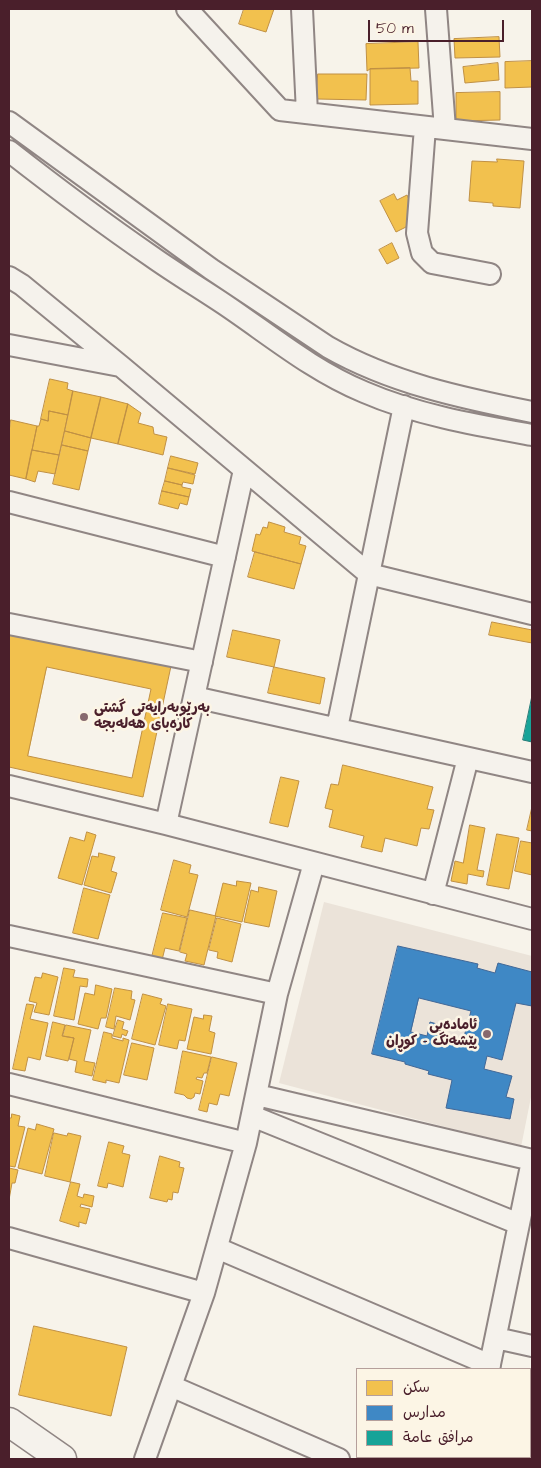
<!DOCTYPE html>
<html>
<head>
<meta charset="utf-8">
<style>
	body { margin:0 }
	#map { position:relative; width:541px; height:1468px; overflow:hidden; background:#f7f3ea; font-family:"Architects Daughter","Playpen Sans Arabic",sans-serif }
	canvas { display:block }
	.frame { position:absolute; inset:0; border:10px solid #4a1f2b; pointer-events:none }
	.legend { position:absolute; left:356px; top:1368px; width:175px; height:90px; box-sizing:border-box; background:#fcf5e5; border:1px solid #b59f9b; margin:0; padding:6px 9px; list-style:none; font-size:15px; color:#4a1f2b }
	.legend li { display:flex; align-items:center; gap:10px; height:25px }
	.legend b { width:25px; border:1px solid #b59f9b }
	.scale { position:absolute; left:368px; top:20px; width:136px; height:22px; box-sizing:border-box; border:2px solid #4a1f2b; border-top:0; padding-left:6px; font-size:15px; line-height:18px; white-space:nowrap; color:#4a1f2b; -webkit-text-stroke:4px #fcf5e5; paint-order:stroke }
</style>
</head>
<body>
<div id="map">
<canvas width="541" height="1468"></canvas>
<div class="frame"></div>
<ul class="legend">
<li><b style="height:14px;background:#f2c14e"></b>سكن</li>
<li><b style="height:14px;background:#3f88c5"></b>مدارس</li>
<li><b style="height:14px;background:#17a398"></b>مرافق عامة</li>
</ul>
<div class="scale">50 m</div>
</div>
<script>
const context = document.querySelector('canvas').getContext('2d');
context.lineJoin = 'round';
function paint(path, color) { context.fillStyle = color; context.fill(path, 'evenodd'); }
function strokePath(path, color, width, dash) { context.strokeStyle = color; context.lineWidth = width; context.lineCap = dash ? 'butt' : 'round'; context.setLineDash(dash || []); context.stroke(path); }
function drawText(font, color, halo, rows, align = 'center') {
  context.font = font + ' "Architects Daughter","Playpen Sans Arabic",sans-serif'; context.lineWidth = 5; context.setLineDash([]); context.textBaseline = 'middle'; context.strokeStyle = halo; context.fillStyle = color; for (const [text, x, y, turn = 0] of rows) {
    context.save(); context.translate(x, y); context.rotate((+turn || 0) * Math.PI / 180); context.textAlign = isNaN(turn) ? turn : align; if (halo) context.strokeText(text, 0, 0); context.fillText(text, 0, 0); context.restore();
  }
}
paint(new Path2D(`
	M324,902L532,956V1092L521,1147L279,1083Z`), '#ebe3d9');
const homes = new Path2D(`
	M244,9H274L266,32L239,24Z
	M499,37L500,57L455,58L454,39Z
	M418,42L419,68L370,69L367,71L366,44Z
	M532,61V87L505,88V62Z
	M498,63L499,80L465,83L463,67Z
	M410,68L411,81H418V104L370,105V69Z
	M318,74H367L366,100L317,99Z
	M500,92V120L456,121V93Z
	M497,159L524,161L520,208L493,206V203L469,201L472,161L497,162Z
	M394,194L397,200L407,195L417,216L408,220L410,225L396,232L380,201Z
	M392,243L399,258L387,264L379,250Z
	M50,379L68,383L67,389L73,391L68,415L49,411L48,421L41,419Z
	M73,391L101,397L91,438L65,431Z
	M101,397L128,404L118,444L91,438Z
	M128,404L141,413L138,423L153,427L154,434L167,437L163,455L118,444Z
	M49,411L68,415L59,455L32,450L37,426H39L41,419L48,421Z
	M11,420L37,426L26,479L9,475V432Z
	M65,431L91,438L88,451L62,445Z
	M62,445L88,451L79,490L53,484Z
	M32,450L59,455L55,474L38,471L35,482L26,479Z
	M171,456L198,463L195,474L168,468Z
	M168,468L195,475L193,484L183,482L182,485L165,481Z
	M165,481L182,485V487L191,489L189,497L162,491Z
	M162,491L189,497L187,505L180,503L178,509L159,504Z
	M269,522L285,527L284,532L301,537L299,544L306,546L301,564L252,551L256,534L260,535L263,527L267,528Z
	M255,552L301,564L294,589L248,577Z
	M492,622L532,630V643L489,635Z
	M233,630L280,640L274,667L227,657Z
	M9,635L171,666L143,797L9,767Z
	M47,667L151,689L132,778L28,756Z
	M274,667L325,678L320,704L268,693Z
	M343,765L433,787L427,809L434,810L429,829L421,828L417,846L385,838L382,852L361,847L364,836L329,827L333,810L325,808L331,784L338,785Z
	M281,777L299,781L288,827L270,823Z
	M532,807V831L527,830Z
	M470,825L485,828L477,870L484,871L483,877L468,874L467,884L451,881L455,861L463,863Z
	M87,832L96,835L82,885L58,878L70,837L84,841Z
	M497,834L519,838L509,889L487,885Z
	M521,841L532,843V875L515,871Z
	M99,853L115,857L111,871L117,873L111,893L84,885L92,856L98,857Z
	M174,860L191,865L189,873L198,875L187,917L161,910Z
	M237,881L251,883L242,922L215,916L223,883L236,886Z
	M259,887L277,891L269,927L244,922L251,890L258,892Z
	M84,888L110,895L98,939L73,933Z
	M190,910L216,916L204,965L185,961L187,954L180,952Z
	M163,913L187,918L179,951L165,948L162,960L152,957Z
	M217,918L241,924L232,962L217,958L218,952L209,950Z
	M64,968L75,970L73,977L88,979L87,987L80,986L74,1020L54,1016Z
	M43,973L58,977L49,1015L34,1012L37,1003L29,1001L35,977L41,978Z
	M96,985L112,989L106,1018H101L98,1029L78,1024L85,993L94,995Z
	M115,988L132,991L131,999L135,1000L130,1020L116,1016L114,1029L106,1027Z
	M143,994L162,999L160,1004L166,1006L155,1045L132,1039Z
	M27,1004L34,1005L30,1019L48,1023L40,1060L28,1057L25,1071L13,1069Z
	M168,1004L192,1009L185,1041L179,1040L177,1049L159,1045Z
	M204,1015L212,1016L209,1031L215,1033L211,1054L187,1049L194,1017L203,1019Z
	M118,1020L124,1022L122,1029L128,1031L126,1036L122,1034L121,1038L113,1036Z
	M53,1022L65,1025L62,1036L74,1038L68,1061L46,1056Z
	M66,1025L91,1030L84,1061L95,1063L92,1076L75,1072L77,1061L69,1059L74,1038L63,1036Z
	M104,1032L112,1034V1038L123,1041V1038L129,1040L119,1083L106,1080V1083L93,1080Z
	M132,1043L154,1048L147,1080L124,1075Z
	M183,1051L211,1057L207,1073H204L202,1078L197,1077L196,1079L203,1081L200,1094L195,1093L194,1097L191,1099L187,1098L184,1095L175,1093Z
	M212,1057L237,1063L229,1096L220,1094L217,1105L209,1103L207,1112L199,1110Z
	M12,1114L20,1116L18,1126L25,1127L15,1167L9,1166V1118H11Z
	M37,1124L54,1129L42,1174L18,1168L28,1128L35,1130Z
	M54,1133L67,1136L68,1133L81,1136L70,1182L45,1176Z
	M109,1142L124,1146L122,1153L130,1155L123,1187L108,1183L107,1188L98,1186Z
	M160,1156L180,1162L179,1167L184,1168L178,1193L173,1192L172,1200L168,1199L167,1202L150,1198Z
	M9,1168L18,1170L15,1183H12L9,1200Z
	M71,1182L80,1184L77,1196L83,1198L84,1194L94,1196L92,1207L81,1204L80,1207L90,1209L86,1224L79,1222V1227L60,1221Z
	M34,1326L127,1347L111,1416L19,1395Z`);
paint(homes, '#f2c14e');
strokePath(homes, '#c09044', 1);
const schools = new Path2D(`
	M398,946L478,964L477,968L495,973L498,963L532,972V1006L516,1003L502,1060L487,1056L484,1069L512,1076L506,1097L514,1099L510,1119L446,1108L452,1080L428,1074L429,1071L405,1064V1062L372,1054ZM419,998L471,1011L462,1044L441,1039L444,1026L430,1022L427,1036L411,1032Z`);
paint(schools, '#3f88c5');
strokePath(schools, '#426897', 1);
const public = new Path2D(`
	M532,696V742L523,740Z`);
paint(public, '#17a398');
strokePath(public, '#267b77', 1);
const street = new Path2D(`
	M187,9L280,110L532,139
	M302,9L307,113
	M436,9L445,129
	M9,122L211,269L328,347C391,383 462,398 532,412
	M425,127L417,233L422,253L432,263L490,274
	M9,151C55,187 103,223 151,256C175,273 200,288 224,304C270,335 313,371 364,392C417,415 476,425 532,435
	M9,277L22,285L122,367L369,574L532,614
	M9,345L120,366
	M9,502L225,557
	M9,624L202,662
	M194,697L532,772
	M337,728L404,406
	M9,786L166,824L532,919
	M166,824L244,470
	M433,894L468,758
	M9,936L277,994
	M9,1084L246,1143
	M257,1095L532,1160
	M252,1116L519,1224
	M9,1238L204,1293
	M217,1248L490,1365
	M496,1338L532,1346
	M489,1369L532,1161
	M171,1386L339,1459
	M145,1459L204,1293L246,1143L277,994L314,863
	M467,1459V1457`);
const secondary = new Path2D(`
	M9,1422L62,1459`);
strokePath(street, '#908684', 24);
strokePath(secondary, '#908684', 31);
strokePath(street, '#f5f2ec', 20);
strokePath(secondary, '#f5f2ec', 28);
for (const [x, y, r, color] of [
	[84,717,5,"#87696e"],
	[487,1034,5,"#87696e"]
]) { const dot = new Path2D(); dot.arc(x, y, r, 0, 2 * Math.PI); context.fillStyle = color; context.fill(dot); strokePath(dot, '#fcf5e5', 2); }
drawText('bold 14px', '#4a1f2b', '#fcf5e5', [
	["بەرێوبەرایەتی گشتی",94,709],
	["کارەبای هەلەبجە",94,725],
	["ئامادەیی",477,1026,"right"],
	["پێشەنگ - کوڕان",477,1042,"right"]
], 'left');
</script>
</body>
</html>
